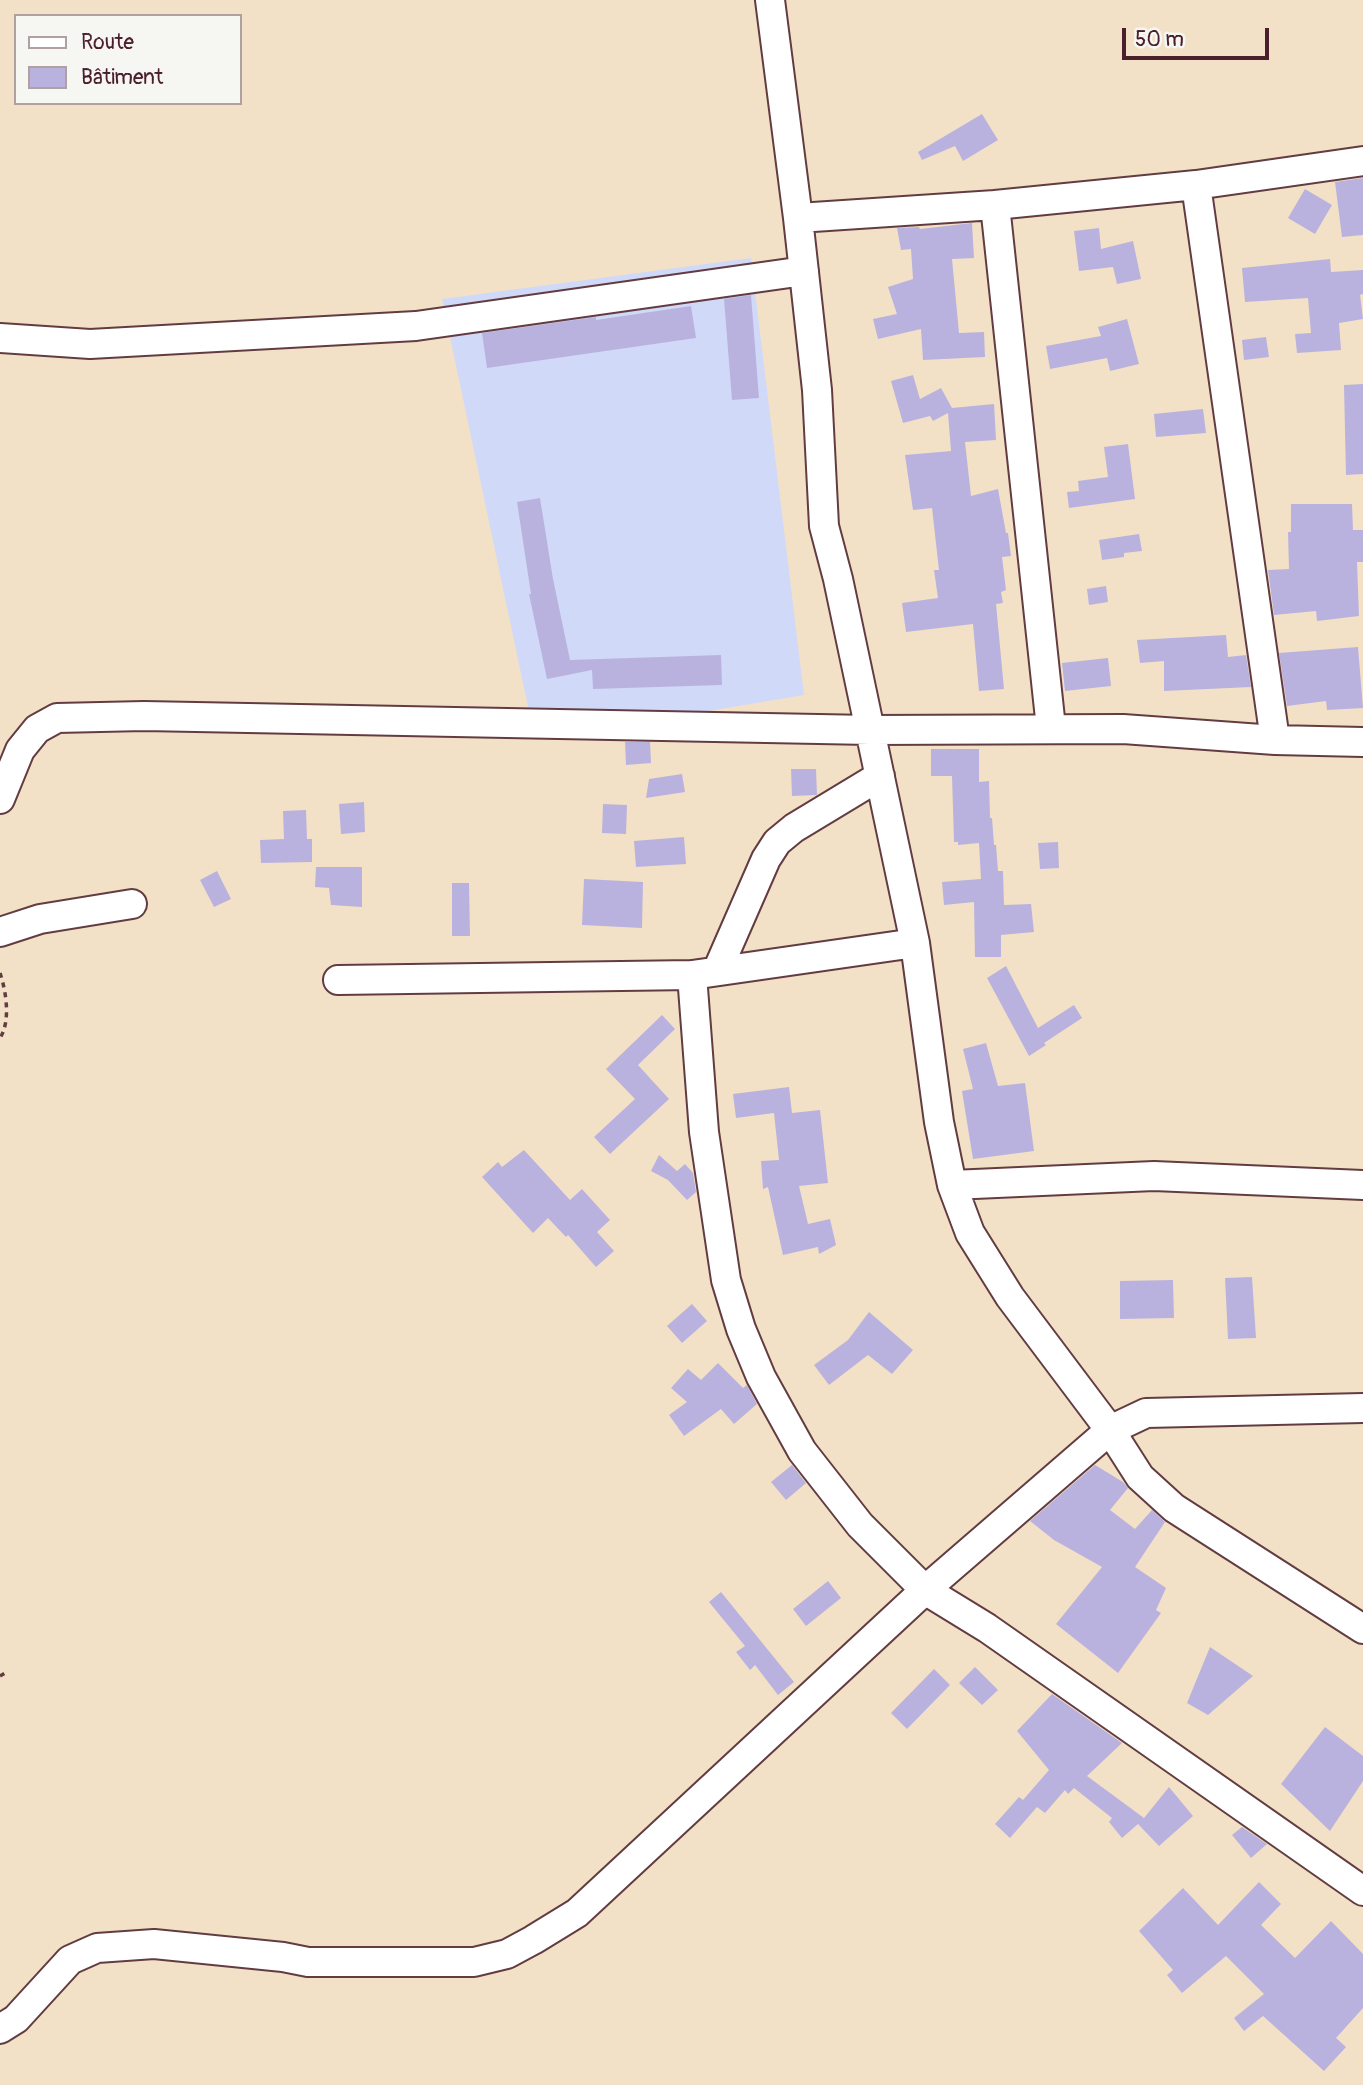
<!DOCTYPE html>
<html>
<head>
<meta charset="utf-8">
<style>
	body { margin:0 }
	#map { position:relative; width:1363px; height:2085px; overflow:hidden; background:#f2e1c6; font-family:Pangolin,sans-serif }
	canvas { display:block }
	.legend { position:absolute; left:14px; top:14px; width:228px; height:91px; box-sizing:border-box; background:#f6f6f2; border:2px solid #b1a0a2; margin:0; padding:9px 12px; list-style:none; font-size:21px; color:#4a1f2b }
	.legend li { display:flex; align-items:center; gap:14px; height:35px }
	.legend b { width:35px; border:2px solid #b1a0a2 }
	.scale { position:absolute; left:1122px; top:28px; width:147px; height:32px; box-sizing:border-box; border:4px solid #4a1f2b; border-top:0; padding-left:9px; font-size:21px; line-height:24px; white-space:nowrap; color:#4a1f2b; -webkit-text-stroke:5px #f6f6f2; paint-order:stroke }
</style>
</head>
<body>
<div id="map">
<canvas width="1363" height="2085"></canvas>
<ul class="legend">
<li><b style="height:9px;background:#fff"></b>Route</li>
<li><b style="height:19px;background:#bab2de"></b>Bâtiment</li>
</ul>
<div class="scale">50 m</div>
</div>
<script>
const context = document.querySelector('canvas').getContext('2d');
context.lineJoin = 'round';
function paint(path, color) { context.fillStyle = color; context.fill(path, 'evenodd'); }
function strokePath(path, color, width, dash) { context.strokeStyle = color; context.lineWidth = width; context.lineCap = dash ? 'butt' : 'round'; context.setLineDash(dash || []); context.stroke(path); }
paint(new Path2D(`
	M751,258L804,695L535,740L442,299Z`), '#d1d9f9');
paint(new Path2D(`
	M982,114L998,140L963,161L955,146L922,160L918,152Z
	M1363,178V235L1342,237L1335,182Z
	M1305,189L1332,205L1315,234L1288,218Z
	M972,223L974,258L952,259L956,301L959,333L984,332L985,357L923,360L921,329L878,339L873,319L897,314L888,287L913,279L911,249L901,250L897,228L919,227L920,229Z
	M1099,228L1101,249L1133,241L1141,279L1117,284L1113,267L1079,271L1074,231Z
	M1330,259L1331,272L1363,270V294L1360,295L1363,319L1339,323L1341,350L1297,353L1295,334L1311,333L1308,298L1245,302L1242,268Z
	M751,295L759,398L732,400L724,299Z
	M691,306L696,338L487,368L482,333L596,317V320Z
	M1127,319L1139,364L1110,371L1107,358L1050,369L1046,346L1101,336L1098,327Z
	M1266,337L1269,357L1244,360L1242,340Z
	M913,375L920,399L941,388L952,408L994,404L996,440L965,442L971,496L998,489L1006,533H1008L1011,556L1002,557L1006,590L1001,592L1003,603L996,604L1004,689L979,691L973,624L906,632L902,603L938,598L934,570H939L932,508L913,510L905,455L951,451L948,413L933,421L930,416L903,423L891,381Z
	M1363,384V474L1346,475L1344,385Z
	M1203,409L1206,433L1156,437L1154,414Z
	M1128,444L1135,499L1069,508L1067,492L1079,491L1078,481L1108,477L1104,447Z
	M540,498L553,579L570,660L721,655L722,685L593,689L592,670L547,679L529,594H531L517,502Z
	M1291,504H1352L1353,530H1363V562H1357L1359,616L1317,621L1316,611L1274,615L1268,570L1289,569L1288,532H1291Z
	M1139,534L1142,551L1124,553V557L1102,560L1099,540Z
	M1106,586L1108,602L1089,605L1087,589Z
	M1226,635L1228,657L1246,655L1251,687L1164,691V661L1140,663L1137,640Z
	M1358,647L1363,708L1327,710L1326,701L1287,706L1279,653Z
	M1108,658L1111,686L1065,691L1062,663Z
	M625,742H650L651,763L626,765Z
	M931,749H979V782L989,781L990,818H992L994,845H996L998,871H1003L1004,905L1031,904L1034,932L1001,935V957H975L974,902L944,905L942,882L981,879L979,843L958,845V842H954L952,776H931Z
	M791,769H816L817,795L792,796Z
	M682,774L685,792L646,798L649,779Z
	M364,802L365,832L341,834L339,804Z
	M603,804L627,805L626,834L602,833Z
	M306,810L307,839H312V862L261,863L260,840L284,839L283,811Z
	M684,837L686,864L636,867L634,841Z
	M1058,842L1059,868L1040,869L1038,843Z
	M316,867H362V907L331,905L329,888L315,887Z
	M217,871L231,899L214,907L200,880Z
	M584,879L643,882L642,928L582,925Z
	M452,883H469L470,936H452Z
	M1006,966L1038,1028L1074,1005L1082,1018L1044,1043L1046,1045L1029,1056L987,978Z
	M662,1015L675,1029L638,1065L669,1099L610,1154L594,1137L635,1099L606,1069Z
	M986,1043L998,1086L1025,1083L1034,1151L973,1159L962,1091L973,1089L963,1049Z
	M789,1087L792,1113L820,1110L828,1183L799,1186L808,1224L830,1219L836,1245L819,1254L818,1247L783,1255L768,1187L763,1189L761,1161L779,1160L774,1113L736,1118L733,1094Z
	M524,1150L570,1200L582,1189L610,1220L597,1232L614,1251L596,1267L568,1235L566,1237L548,1218L533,1233L482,1177L498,1162L502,1167Z
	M659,1155L677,1171L685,1164L693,1173L696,1192L687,1200L668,1180L651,1171Z
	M1252,1277L1256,1338L1228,1339L1225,1278Z
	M1173,1280L1174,1318L1120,1319V1281Z
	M692,1304L707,1321L682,1343L667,1326Z
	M869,1312L913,1350L892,1374L868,1355L829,1385L814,1365L848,1340Z
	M718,1363L743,1388L747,1385L757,1404L734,1424L721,1409L684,1436L669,1415L687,1402L671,1388L688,1369L701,1380Z
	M792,1465L806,1483L786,1500L771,1482Z
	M1095,1465L1123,1482L1128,1488L1110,1510L1135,1529L1152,1510L1165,1522L1135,1567L1166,1588L1156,1610L1161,1613L1118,1673L1056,1624L1102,1567L1054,1540L1030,1521Z
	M828,1581L841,1598L806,1626L793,1609Z
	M721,1592L794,1682L778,1695L755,1665L750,1670L736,1652L745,1646L709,1602Z
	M1210,1647L1253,1676L1208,1715L1187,1703Z
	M975,1667L998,1690L982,1705L959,1683Z
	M934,1669L950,1685L907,1729L891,1713Z
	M1052,1694L1122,1743L1087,1776L1144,1818L1169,1787L1193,1816L1159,1846L1138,1824L1122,1838L1109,1822L1112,1818L1074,1788L1068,1794L1065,1790L1045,1813L1037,1807L1010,1838L995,1824L1019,1797L1023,1800L1049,1770L1017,1731Z
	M1325,1727L1363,1756V1781L1330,1831L1281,1784Z
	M1242,1827L1267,1844L1251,1858L1232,1835Z
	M1259,1882L1281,1904L1261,1925L1295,1958L1331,1921L1363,1954V2008L1336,2038L1346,2047L1324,2071L1263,2016L1244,2031L1234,2018L1264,1994L1226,1956L1182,1993L1167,1975L1173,1970L1139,1931L1183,1888L1218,1925Z`), '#bab2de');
const minor = new Path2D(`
	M770,0L798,218L817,390L824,526L838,579L915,943L939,1122L952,1185L970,1233L1010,1297L1110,1430L1140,1477L1174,1508L1363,1629
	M1196,185L1275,740
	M995,205L1051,728
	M798,218L995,205L1196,185L1363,161
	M0,338L90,344L416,326L804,271
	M0,799L20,750L37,729L57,718L144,716L870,730L1123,729L1275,740L1363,742
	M0,932L40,919L132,904
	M717,971L766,859L777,842L794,828L880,776
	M692,975L704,1132L726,1280L741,1329L761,1377L802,1451L860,1525L925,1590L987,1628L1363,1891
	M338,980L692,975L915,943
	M952,1185L1154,1176L1363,1185
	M0,2029L16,2019L70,1960L97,1948L154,1944L283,1957L308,1962H474L507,1954L533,1940L577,1913L925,1590L1110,1430L1146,1413L1363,1408`);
strokePath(minor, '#633c42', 32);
strokePath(new Path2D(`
	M0,973C6,991 11,1021 0,1038
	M0,1676L5,1673`), '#633c42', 3.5, [5, 5]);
strokePath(minor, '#fff', 28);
</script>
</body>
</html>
